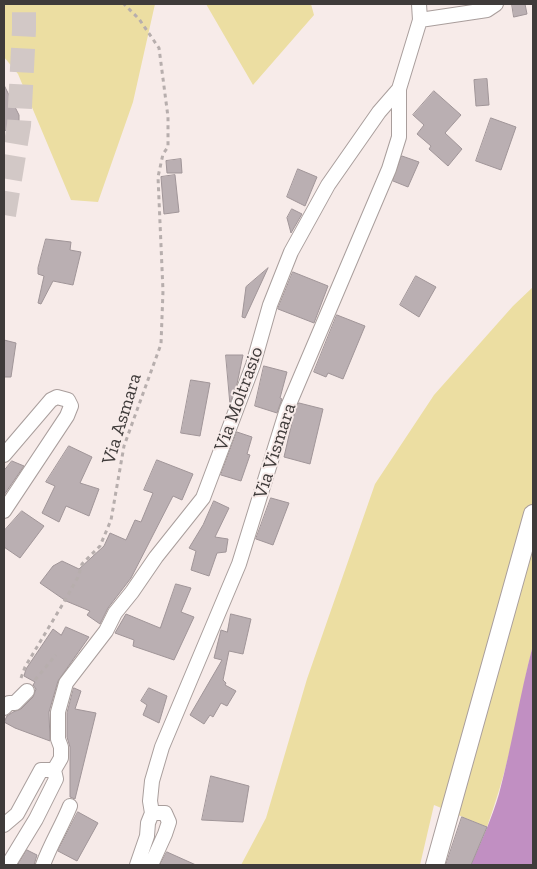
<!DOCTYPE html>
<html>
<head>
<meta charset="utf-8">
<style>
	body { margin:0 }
	#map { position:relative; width:537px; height:869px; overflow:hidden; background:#f7ebe9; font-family:"Zilla Slab",serif }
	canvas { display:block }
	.frame { position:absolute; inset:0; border:5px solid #3f3b3a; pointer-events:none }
</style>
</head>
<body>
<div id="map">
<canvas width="537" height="869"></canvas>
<div class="frame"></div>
</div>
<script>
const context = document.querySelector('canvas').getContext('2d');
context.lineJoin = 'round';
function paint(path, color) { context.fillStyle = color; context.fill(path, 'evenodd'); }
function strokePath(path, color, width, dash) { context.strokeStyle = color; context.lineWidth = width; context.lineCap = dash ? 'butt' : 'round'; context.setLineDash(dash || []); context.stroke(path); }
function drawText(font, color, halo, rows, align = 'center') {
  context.font = font + ' "Zilla Slab",serif'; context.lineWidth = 4; context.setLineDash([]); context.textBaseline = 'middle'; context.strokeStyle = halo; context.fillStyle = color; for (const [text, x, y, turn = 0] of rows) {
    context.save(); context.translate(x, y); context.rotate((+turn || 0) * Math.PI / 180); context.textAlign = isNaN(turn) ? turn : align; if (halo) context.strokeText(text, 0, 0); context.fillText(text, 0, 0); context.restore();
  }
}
paint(new Path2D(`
	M4,4H155L133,102L98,202L71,200L18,74L4,57Z
	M206,4H311L314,15L253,85Z
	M533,287V645C526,671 522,697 516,723C509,758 499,793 487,827L434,805L420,865H241L266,818L307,679L375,484L434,395L513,306Z`), '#ecdea2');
paint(new Path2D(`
	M533,645V865H471C481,842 492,818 499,794C512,745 520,694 533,645Z`), '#c18fc2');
const building = new Path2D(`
	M512,4H525L527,14L514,17Z
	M487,79L489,105L476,106L474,80Z
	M4,85L19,115V125L4,131Z
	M434,91L461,115L445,133L462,149L448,166L429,149L431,146L417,134L424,125L413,115Z
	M491,118L516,127L501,170L476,161Z
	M402,156L419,162L408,187L393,181Z
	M181,159L182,173H167L166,161Z
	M298,169L317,177L305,206L287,197Z
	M175,175L179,212L164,214L161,177Z
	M292,209L302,214L291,233L287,218Z
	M46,239L71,242L70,250L81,252L73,285L53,281L41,304L38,303L44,276L38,274V268Z
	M268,268L245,318L242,317L246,287Z
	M293,272L328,286L314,323L278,309Z
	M416,276L436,287L419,317L400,305Z
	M337,315L365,326L343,379L328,373L326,377L314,372Z
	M4,340L16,343L11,377H4Z
	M226,355H243L237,384L230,403Z
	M264,366L287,372L280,398L282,399L277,413L255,406Z
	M191,380L210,383L200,436L181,433Z
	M299,403L323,409L310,464L284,457L293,418Z
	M237,432L252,437L247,454L250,455L241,481L221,475Z
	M69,446L92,457L80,483L99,489L89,516L66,506L59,522L42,513L55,486L46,482Z
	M157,460L193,474L182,500L173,496L131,578L108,608L100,624L87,615L90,611L66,601L40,583L53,566L62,561L79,569L104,546L110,533L126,540L135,520L141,522L153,493L144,490Z
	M12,461L24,466L4,495V471Z
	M271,498L289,503L273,545L256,539Z
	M214,501L229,508L215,537L228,539L226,552L217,553L209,576L191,570L196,551L189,548L203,525Z
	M22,511L44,526L20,558L4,547V531Z
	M176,584L191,588L181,612L194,617L174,660L133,646L134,640L115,633L126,614L160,628Z
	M231,614L251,619L243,654L229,651L223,680L226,683L225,685L236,691L227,706L221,703L213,717L210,715L204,724L190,715L222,660L214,658L221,630L227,632Z
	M66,627L89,637L58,681L49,712L50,741L15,728L4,722L7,716L13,712L21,709L33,697L36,689L33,685L35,682L24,676L26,669L53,629L61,635Z
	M74,688L81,691L75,709L96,713L75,799L70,797V747L67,737V713Z
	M149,688L167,696L159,723L143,715L147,705L141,701Z
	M211,776L249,786L243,822L202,820Z
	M78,812L98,823L77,861L58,851Z
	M462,817L487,827L471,865H446Z
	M27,850L37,855L34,865H18Z
	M167,852L196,865H160Z`);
paint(building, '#baafb2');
strokePath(building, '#a09598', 1);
strokePath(new Path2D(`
	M4,215L19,125L24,30V4`), '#d2c8c6', 24, [24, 12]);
const minor = new Path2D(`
	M420,20L487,10L496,4
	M4,455L51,400L57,397L68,400L71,406L67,416L4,511
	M4,708L9,703H15L27,691
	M54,770L61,758V747L58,739V712L66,683L106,631L115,613L132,592L156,557L203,498L253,365L270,305L291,252L328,185L379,112L399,89
	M152,813L150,801L152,781L162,747L239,564L287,409L389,169L399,137V89L420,20L419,4
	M4,825L17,814L41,770H54L56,779L36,819L8,865
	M43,865C50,845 62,826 70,806
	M137,865L147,836L148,823L152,813H165L169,822L165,834L151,865`);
const tertiary = new Path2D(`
	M435,865L533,514`);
strokePath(minor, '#a99e9c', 16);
strokePath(tertiary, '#a99e9c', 20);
strokePath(new Path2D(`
	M21,678L25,667L64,602L78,577L82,564L100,546L111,520L124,446L161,344L163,291L158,177L163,154L168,147V117L159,48L139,19L124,4
	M35,680L56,655`), '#b7aead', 3, [4, 4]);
strokePath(minor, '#fff', 14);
strokePath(tertiary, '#fff', 18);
drawText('19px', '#3f3b3a', '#f7ebe9', [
	["Via Moltrasio",239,399,-70],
	["Via Asmara",122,419,-73],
	["Via Vismara",275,451,-72]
]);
</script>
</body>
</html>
